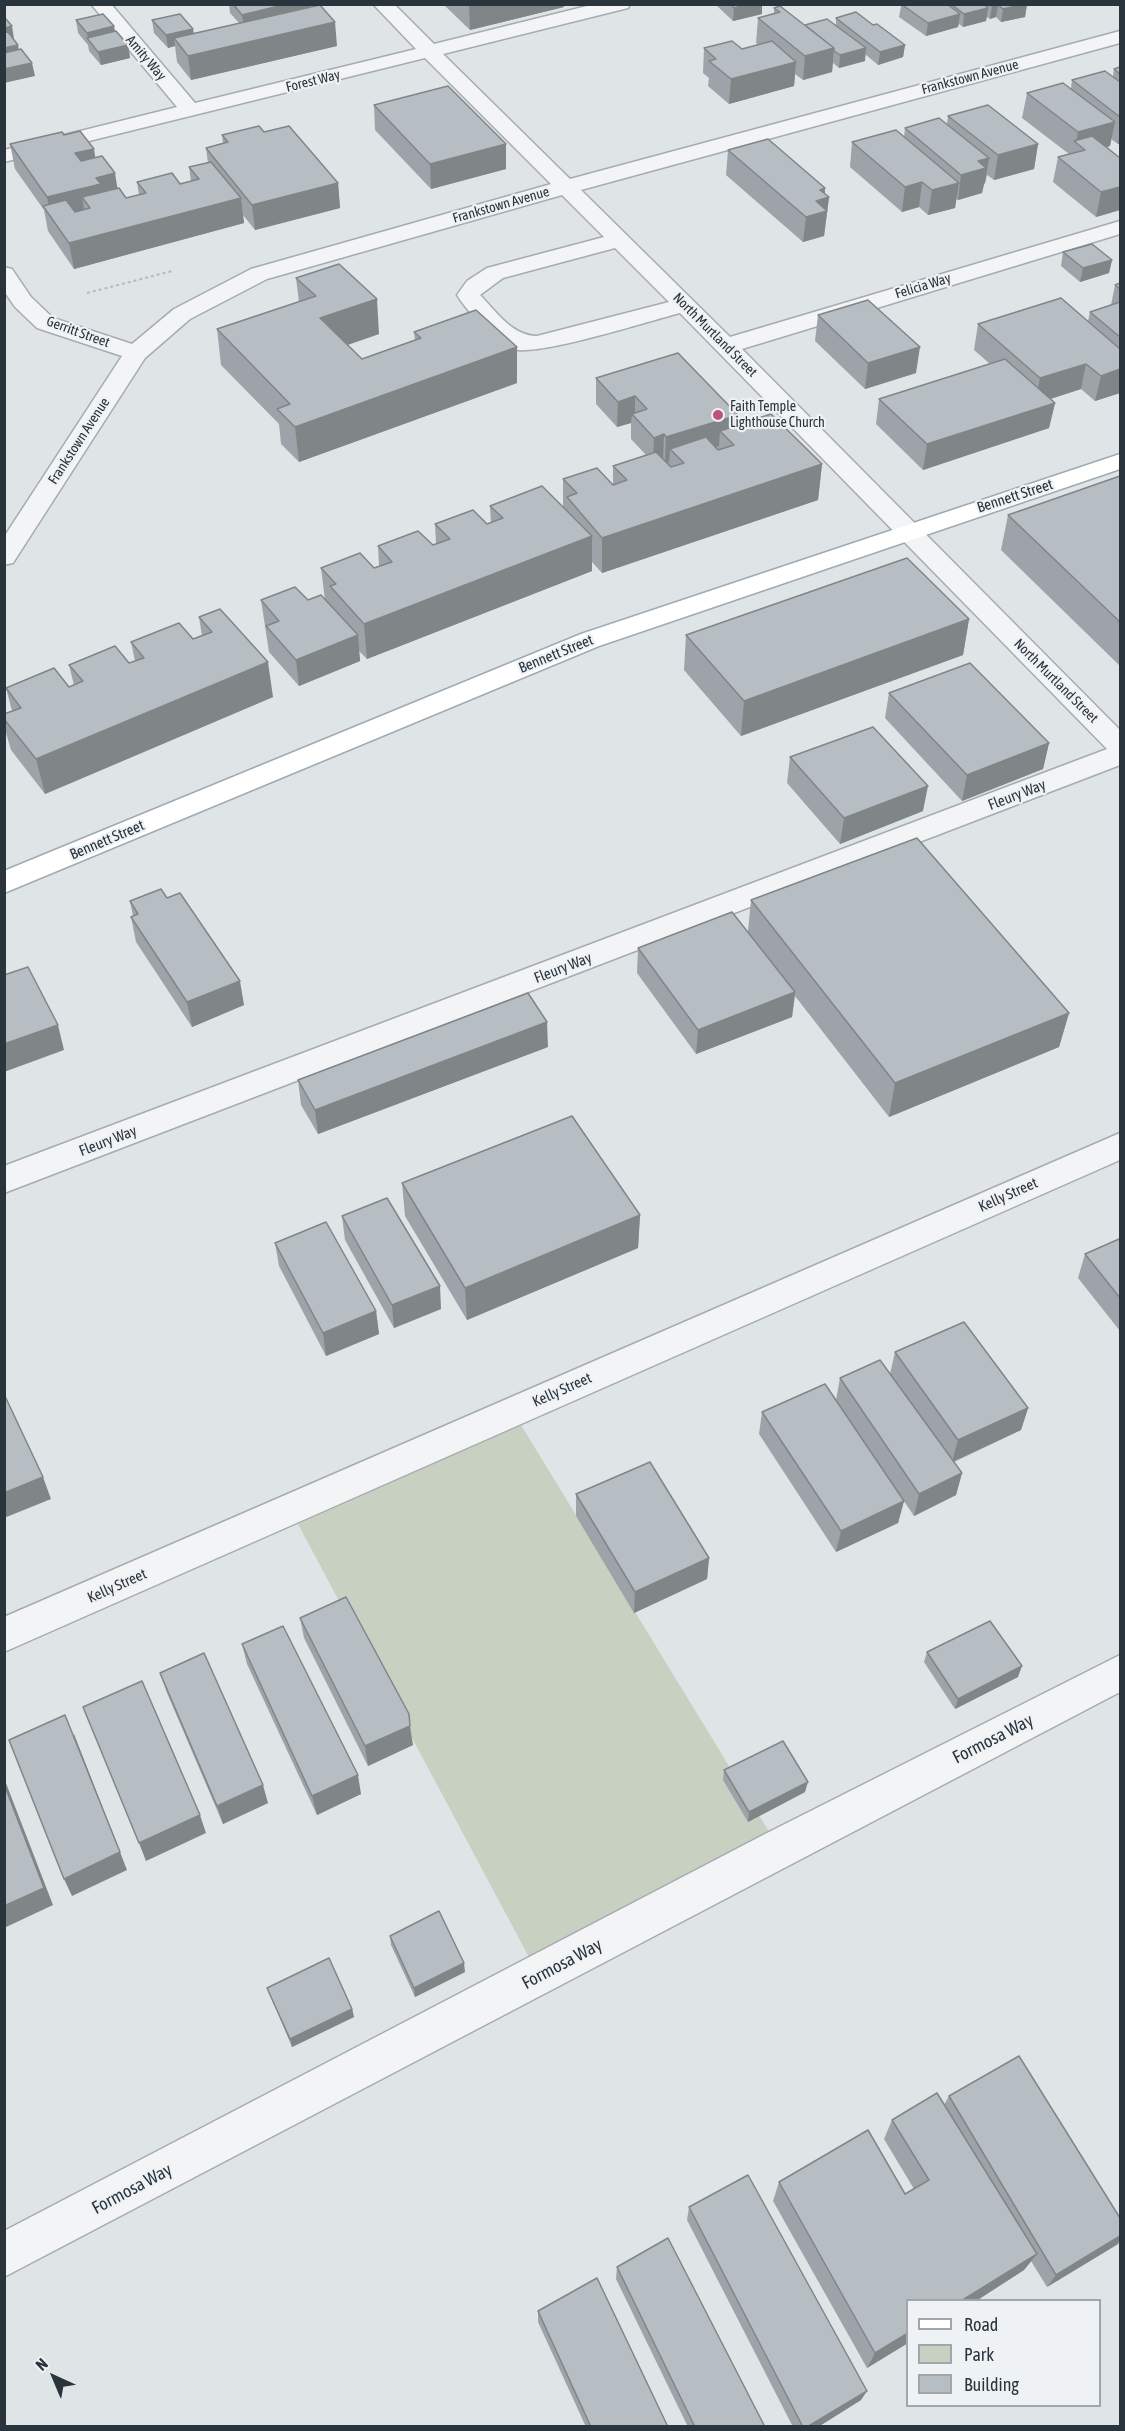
<!DOCTYPE html>
<html>
<head>
<meta charset="utf-8">
<style>
	body { margin:0 }
	#map { position:relative; width:1125px; height:2431px; overflow:hidden; background:#dfe4e7; font-family:"Asap Condensed",sans-serif }
	canvas { display:block }
	.frame { position:absolute; inset:0; border:6px solid #2a343c; pointer-events:none }
	.legend { position:absolute; left:906px; top:2299px; width:195px; height:108px; box-sizing:border-box; background:#eff2f5; border:2px solid #a0a6ab; margin:0; padding:8px 10px; list-style:none; font-size:18px; color:#2a343c }
	.legend li { display:flex; align-items:center; gap:12px; height:30px }
	.legend b { width:30px; border:2px solid #a0a6ab }
	.north { position:absolute; left:24px; top:2347px; width:60px; height:60px; -webkit-text-stroke:4px #eff2f5; paint-order:stroke; rotate:316deg; font-size:16px; font-weight:700; line-height:24px; text-align:center; color:#2a343c }
	.north::after { content:''; display:block; margin:auto; width:21px; height:27px; background:#2a343c; clip-path:polygon(50% 0,100% 100%,50% 72%,0 100%) }
</style>
</head>
<body>
<div id="map">
<canvas width="1125" height="2431"></canvas>
<div class="frame"></div>
<ul class="legend">
<li><b style="height:8px;background:#fff"></b>Road</li>
<li><b style="height:16px;background:#c8d0c2"></b>Park</li>
<li><b style="height:16px;background:#b7bec3"></b>Building</li>
</ul>
<div class="north">N</div>
</div>
<script>
const context = document.querySelector('canvas').getContext('2d');
context.lineJoin = 'round';
function paint(path, color) { context.fillStyle = color; context.fill(path, 'evenodd'); }
function strokePath(path, color, width, dash) { context.strokeStyle = color; context.lineWidth = width; context.lineCap = dash ? 'butt' : 'round'; context.setLineDash(dash || []); context.stroke(path); }
function drawText(font, color, halo, rows, align = 'center') {
  context.font = font + ' "Asap Condensed",sans-serif'; context.lineWidth = 4.5; context.setLineDash([]); context.textBaseline = 'middle'; context.strokeStyle = halo; context.fillStyle = color; for (const [text, x, y, turn = 0] of rows) {
    context.save(); context.translate(x, y); context.rotate((+turn || 0) * Math.PI / 180); context.textAlign = isNaN(turn) ? turn : align; if (halo) context.strokeText(text, 0, 0); context.fillText(text, 0, 0); context.restore();
  }
}
paint(new Path2D(`
	M521,1425L779,1848L539,1976L298,1524Z`), '#c8d0c2');
const minor = new Path2D(`
	M91,4H111L195,103L416,49L373,4H394L434,44L595,4H630L628,8L443,54L570,179L1120,31V43L581,190L730,337L1120,221V234L742,349L1120,730V765L4,1193V1166L1107,749L680,313C649,321 537,357 513,349C495,343 467,311 457,295L467,281L487,268L604,237L562,195L267,279L190,319L145,358L13,563L4,565V537L122,356L37,328L15,307L4,291V267L12,269L31,297L53,318L132,344L174,309L251,269L551,184L425,58L4,162V150L177,107ZM615,248L669,302L537,336C512,336 496,311 480,295L503,278Z
	M1120,1133V1160L4,1652V1617Z
	M1120,1655V1692L4,2277V2231L765,1834Z`);
const major = new Path2D(`
	M1120,454V469L599,646L4,893V871L581,634Z`);
strokePath(minor, '#a5acb0', 3);
strokePath(major, '#a0aab1', 3);
strokePath(new Path2D(`
	M87,293L172,271`), '#b6babe', 2, [3, 3]);
paint(minor, '#f2f4f6');
paint(major, '#fff');
paint(new Path2D(`
	M229,4H310V7L337,46L191,80L177,62L175,46L168,48L154,33L152,20L194,33L239,23L230,13Z
	M443,4H564V7L470,30Z
	M715,4H762V14L733,21Z
	M898,4H1027L1025,17L1001,22L996,17L990,19L987,17L986,21L963,27L959,24L958,27L926,36L899,17L901,6Z
	M774,8L805,25H836V18L873,25L905,45L903,57L878,65L865,54V61L839,68L833,63L832,72L803,80L795,74L794,86L729,104L708,86L709,78L703,73L704,48L742,49L759,45L756,43L758,18L774,14Z
	M76,20L114,26L115,32L128,45L130,58L101,65L89,51L88,45L78,33Z
	M1120,67V143L1118,144L1111,139L1110,146L1107,147L1120,158V210L1096,217L1053,182L1058,157L1069,154L1022,118L1027,93L1071,88L1072,80L1113,76L1114,69Z
	M374,105L506,144V169L431,189L375,130Z
	M948,116L1038,144L1034,169L994,180L987,175L985,183L984,184L982,193L958,200L956,199L955,208L928,215L919,207L902,212L850,167L852,142L904,137L905,128L947,124Z
	M264,132L338,183L340,208L255,230L243,215L244,223L74,269L48,231L44,210L15,169L10,144L64,135L96,158L118,188L126,198L139,195L137,182L180,184L191,181L189,167L208,163L206,148L223,143L222,135Z
	M728,150L825,188V193L829,197L824,236L803,242L726,175Z
	M1063,252L1112,260L1109,273L1080,282L1061,266Z
	M296,278L379,334L348,345L362,359L415,340L414,332L517,347V383L299,462L281,444L279,424L221,365L217,329L299,302Z
	M1120,283V393L1095,401L1081,389L1050,399L1055,403L1049,428L923,470L876,424L879,399L990,364L974,350L978,324L1088,321L1090,312L1111,305L1115,285Z
	M818,315L916,373L865,389L815,341Z
	M596,378L738,415L737,425L822,464L818,500L602,573L592,562V571L367,659L359,651L360,661L299,686L269,652L261,600H325L321,568H374L379,566L378,546L433,545L436,544L435,524H487L491,523L490,506L563,507V479L613,485V466L646,455L631,439V423L617,427L596,404Z
	M1120,476V666L1001,550L1008,515Z
	M199,617L273,697L45,794L11,750L4,726V714L12,711L6,688L69,687L74,685L69,665L129,663L135,661L131,642L193,639L202,636Z
	M969,619L963,655L741,736L684,670L686,635Z
	M889,693L1049,743L1043,769L962,801L885,718Z
	M790,757L923,811L840,844L787,783Z
	M751,900L1069,1013L1059,1047L889,1117L795,996L792,1017L696,1054L637,973L638,948L748,931Z
	M130,901L244,1005L192,1027L136,942L131,917L133,916Z
	M548,1047L318,1134L301,1105L298,1080Z
	M402,1183L640,1215L638,1248L467,1320L405,1216Z
	M342,1216L441,1309L394,1328L345,1240Z
	M1120,1241V1331L1078,1278L1085,1254Z
	M275,1243L376,1311L379,1334L326,1356L279,1266Z
	M895,1352L1028,1408L1021,1430L954,1462L962,1473L956,1495L914,1516L836,1400L840,1378L890,1374Z
	M762,1412L904,1501L898,1523L836,1552L759,1434Z
	M576,1494L709,1558L707,1579L634,1613L576,1516Z
	M300,1618L413,1745L368,1766L304,1638Z
	M242,1644L361,1794L317,1815L247,1664Z
	M927,1652L1018,1677L955,1709L924,1662Z
	M160,1673L268,1803L223,1824L167,1693Z
	M724,1770L805,1792L748,1822L723,1780Z
	M390,1936L465,1972L415,1997L391,1945Z
	M267,1988L352,2009L354,2017L292,2047Z
	M949,2096L1118,2244L1047,2287L1031,2261L1024,2270L976,2301H908V2343L867,2368L773,2201L779,2182L905,2194L914,2189L884,2139L892,2120L944,2105Z
	M689,2207L861,2400L818,2427H793L687,2220Z
	M617,2267L765,2427H688L616,2279Z
	M538,2311L668,2427H586L538,2322Z`), '#9da3a8');
paint(new Path2D(`
	M287,4H310V12L244,28L242,15Z
	M474,4H564V7L470,30L469,6Z
	M748,4H762V14L733,21L734,8Z
	M1024,4H1027L1025,17L1001,22L1003,9Z
	M998,5L996,17L990,19L992,6Z
	M988,8L986,21L963,27L964,14Z
	M960,14L958,27L926,36L928,23Z
	M335,22L337,46L191,80L188,56Z
	M12,26L14,39L4,41V28Z
	M114,26L116,39H88L87,33Z
	M193,29L195,42L174,38L175,46L168,48L166,35Z
	M18,45L20,57L4,61V48Z
	M128,45L130,58L101,65L98,52Z
	M905,45L903,57L878,65L880,52Z
	M834,48L832,72L803,80L805,56Z
	M866,48L865,61L839,68L840,55Z
	M796,62L794,86L729,104L731,79Z
	M32,63L35,76L4,83V69Z
	M1115,122L1110,146L1084,154L1085,150L1076,142L1078,132Z
	M1120,131V143L1118,144Z
	M506,144V169L431,189L430,164Z
	M1038,144L1034,169L994,180L998,155Z
	M94,149L98,174L80,178L75,153Z
	M989,158L985,183L984,184L982,193L958,200L961,175L978,161Z
	M115,173L119,198L90,208L82,197L85,214L51,218L47,197L96,178Z
	M922,182L919,207L902,212L905,187Z
	M338,183L340,208L255,230L252,205Z
	M959,183L955,208L928,215L932,190Z
	M1120,187V210L1096,217L1101,192Z
	M825,188L824,199L829,197L824,236L803,242L806,217L816,201L820,190Z
	M241,198L244,223L74,269L69,243Z
	M1112,260L1109,273L1080,282L1083,268Z
	M377,299L379,334L323,353L320,318Z
	M517,347V383L299,462L295,427Z
	M920,347L916,373L865,389L868,363Z
	M1086,364L1081,389L1035,404L1040,378Z
	M1120,369V393L1095,401L1101,376Z
	M635,396V417L632,414L631,423L617,427L618,402Z
	M1055,403L1049,428L923,470L927,444Z
	M738,415L736,441L720,431L719,446L680,458L670,449L669,462L665,463L666,437Z
	M664,434L663,460L653,463L654,438Z
	M822,464L818,500L602,573V538Z
	M592,536V571L367,659L364,624Z
	M969,619L963,655L741,736L744,701Z
	M358,635L360,661L299,686L296,660Z
	M268,662L273,697L45,794L36,759Z
	M1049,743L1043,769L962,801L967,775Z
	M928,786L923,811L840,844L844,818Z
	M240,981L244,1005L192,1027L187,1002Z
	M795,992L792,1017L696,1054L698,1030Z
	M1069,1013L1059,1047L889,1117L895,1083Z
	M547,1022L548,1047L318,1134L315,1110Z
	M58,1025L64,1050L4,1072V1044Z
	M640,1215L638,1248L467,1320L465,1288Z
	M440,1286L441,1309L394,1328L392,1305Z
	M376,1311L379,1334L326,1356L323,1333Z
	M1028,1408L1021,1430L952,1462L958,1440Z
	M962,1473L956,1495L914,1516L919,1494Z
	M43,1477L51,1499L4,1518V1493Z
	M904,1501L898,1523L836,1552L841,1531Z
	M709,1558L707,1579L634,1613L635,1592Z
	M1022,1666L1018,1677L955,1709L958,1699Z
	M410,1726L413,1745L368,1766L365,1746Z
	M74,1734L127,1870L72,1896L64,1879Z
	M358,1775L361,1794L317,1815L312,1796Z
	M4,1778L53,1905L4,1928Z
	M808,1782L805,1792L748,1822L749,1812Z
	M263,1785L268,1803L223,1824L217,1806Z
	M200,1815L206,1833L146,1861L139,1843Z
	M464,1963L465,1972L415,1997L414,1988Z
	M352,2009L354,2017L292,2047L290,2039Z
	M1120,2236V2240L1118,2244L1047,2287L1056,2275Z
	M1037,2254L1024,2270L976,2301H961Z
	M908,2333V2343L867,2368L875,2353Z
	M867,2391L861,2400L818,2427H807Z`), '#808588');
const building = new Path2D(`
	M233,4H287L242,15Z
	M730,4H748L734,8Z
	M901,4H947L960,14L928,23Z
	M951,4H983L988,8L964,14Z
	M990,4H1024L1003,9L998,5L992,6Z
	M320,5L335,22L188,56L174,38Z
	M780,6L834,48L805,56L758,18L780,12L774,8Z
	M856,12L873,25L877,24L905,45L880,52L836,18Z
	M103,14L114,26L87,33L76,20Z
	M180,14L193,29L166,35L152,20Z
	M4,19H6L12,26L4,28Z
	M827,19L866,48L840,55L834,51V48L805,25Z
	M116,31L128,45L98,52L87,38Z
	M8,32L18,45L4,48V33Z
	M732,41L742,49L772,41L796,62L731,79L709,61L716,59L704,48Z
	M21,49L32,63L4,69V53Z
	M1120,67V74L1114,69Z
	M1105,71L1120,82V117L1072,80Z
	M1063,83L1115,122L1078,132L1027,93Z
	M448,86L506,144L430,164L374,105Z
	M988,105L1038,144L998,155L948,116Z
	M939,118L989,158L978,161L986,168L961,175L905,128Z
	M259,126L264,132L289,126L338,183L252,205L206,148L228,142L222,135Z
	M896,130L959,183L932,190L922,182L905,187L852,142Z
	M80,131L94,149L75,153L81,161L102,156L115,173L96,178L101,184L47,197L10,144L62,132L64,135Z
	M1092,136L1120,158V187L1101,192L1058,157L1085,150L1074,141Z
	M768,139L825,188L820,190L829,197L816,201L827,211L806,217L728,150Z
	M211,162L241,198L69,243L43,206L66,200L75,212L90,208L82,197L119,188L126,198L146,193L137,182L172,173L180,184L199,179L189,167Z
	M1092,244L1112,260L1083,268L1063,252Z
	M339,264L377,299L320,318L362,359L421,338L414,332L476,310L517,347L295,427L277,409L290,404L217,329L316,296L296,278Z
	M1120,283V289L1115,285Z
	M1061,298L1120,349V369L1101,376L1086,364L1040,378L978,324Z
	M868,300L920,347L868,363L818,315Z
	M1120,302V337L1090,312Z
	M678,353L738,415L666,437L664,434L654,438L632,414L647,409L635,396L618,402L596,378Z
	M1005,359L1055,403L927,444L879,399Z
	M771,414L822,464L602,538L567,497L577,493L563,479L597,468L613,485L627,480L613,466L656,452L671,467L684,463L670,449L706,437L718,450L734,445L720,431Z
	M1120,476V622L1008,515Z
	M542,486L592,536L364,624L330,586L336,584L321,568L360,553L374,568L392,562L378,546L418,531L433,545L450,539L435,524L473,510L487,524L503,518L490,506Z
	M907,558L969,619L744,701L686,635Z
	M295,587L308,600L321,595L358,635L296,660L266,626L279,621L261,600Z
	M220,609L268,662L36,759L4,719V714L21,708L6,688L54,668L69,687L83,681L69,665L115,646L129,663L144,658L131,642L179,623L193,639L212,632L199,617Z
	M970,663L1049,743L967,775L889,693Z
	M873,727L928,786L844,818L790,757Z
	M917,838L1069,1013L895,1083L751,900Z
	M161,889L167,898L180,893L240,981L187,1002L131,917L138,914L130,901Z
	M732,912L795,992L698,1030L638,948Z
	M28,967L58,1025L4,1044V975Z
	M528,993L547,1022L315,1110L298,1080Z
	M572,1116L640,1215L465,1288L402,1183Z
	M387,1198L440,1286L392,1305L342,1216Z
	M326,1222L376,1311L323,1333L275,1243Z
	M1119,1239L1120,1241V1298L1085,1254Z
	M964,1322L1028,1408L958,1440L895,1352Z
	M880,1360L962,1473L919,1494L840,1378Z
	M825,1384L904,1501L841,1531L762,1412Z
	M4,1394L43,1477L4,1493Z
	M650,1462L709,1558L635,1592L576,1494Z
	M346,1597L409,1714L410,1726L365,1746L300,1618Z
	M990,1621L1022,1666L958,1699L927,1652Z
	M283,1626L358,1775L312,1796L242,1644Z
	M204,1653L263,1785L217,1806L160,1673Z
	M142,1681L200,1815L139,1843L83,1707Z
	M65,1715L120,1852L64,1879L9,1740Z
	M783,1741L808,1782L749,1812L724,1770Z
	M4,1784L44,1888L4,1906Z
	M439,1911L464,1963L414,1988L390,1936Z
	M329,1958L352,2009L290,2039L267,1988Z
	M1019,2056L1120,2218V2236L1056,2275L949,2096Z
	M937,2093L1037,2254L961,2301H908V2333L875,2353L779,2182L868,2130L905,2194L929,2180L892,2120Z
	M748,2175L867,2391L807,2427H803L689,2207Z
	M668,2238L765,2427H695L617,2267Z
	M597,2278L668,2427H591L538,2311Z`);
paint(building, '#b7bec3');
strokePath(building, '#808588', 1.5);
for (const [x, y, r, color] of [
	[718,415,6,"#be5278"]
]) { const dot = new Path2D(); dot.arc(x, y, r, 0, 2 * Math.PI); context.fillStyle = color; context.fill(dot); strokePath(dot, '#eff2f5', 2); }
drawText('14px', '#2a343c', '#eff2f5', [
	["Amity Way",146,58,50],
	["Frankstown Avenue",970,77,-15],
	["Forest Way",313,81,-14],
	["Frankstown Avenue",501,205,-16],
	["Felicia Way",923,286,-17],
	["Gerritt Street",78,332,20],
	["North Murtland Street",715,335,45],
	["Frankstown Avenue",79,441,-57],
	["North Murtland Street",1056,681,45]
]);
drawText('14px', '#2a343c', '#eff2f5', [
	["Faith Temple",730,407],
	["Lighthouse Church",730,423]
], 'left');
drawText('15px', '#2a343c', '#eff2f5', [
	["Bennett Street",1015,496,-18],
	["Bennett Street",556,654,-22],
	["Fleury Way",1017,795,-21],
	["Bennett Street",107,840,-23],
	["Fleury Way",563,968,-21],
	["Fleury Way",108,1141,-21],
	["Kelly Street",1008,1195,-24],
	["Kelly Street",562,1390,-24],
	["Kelly Street",117,1586,-24]
]);
drawText('18px', '#2a343c', '#eff2f5', [
	["Formosa Way",993,1739,-27],
	["Formosa Way",562,1964,-28],
	["Formosa Way",132,2189,-28]
]);
</script>
</body>
</html>
